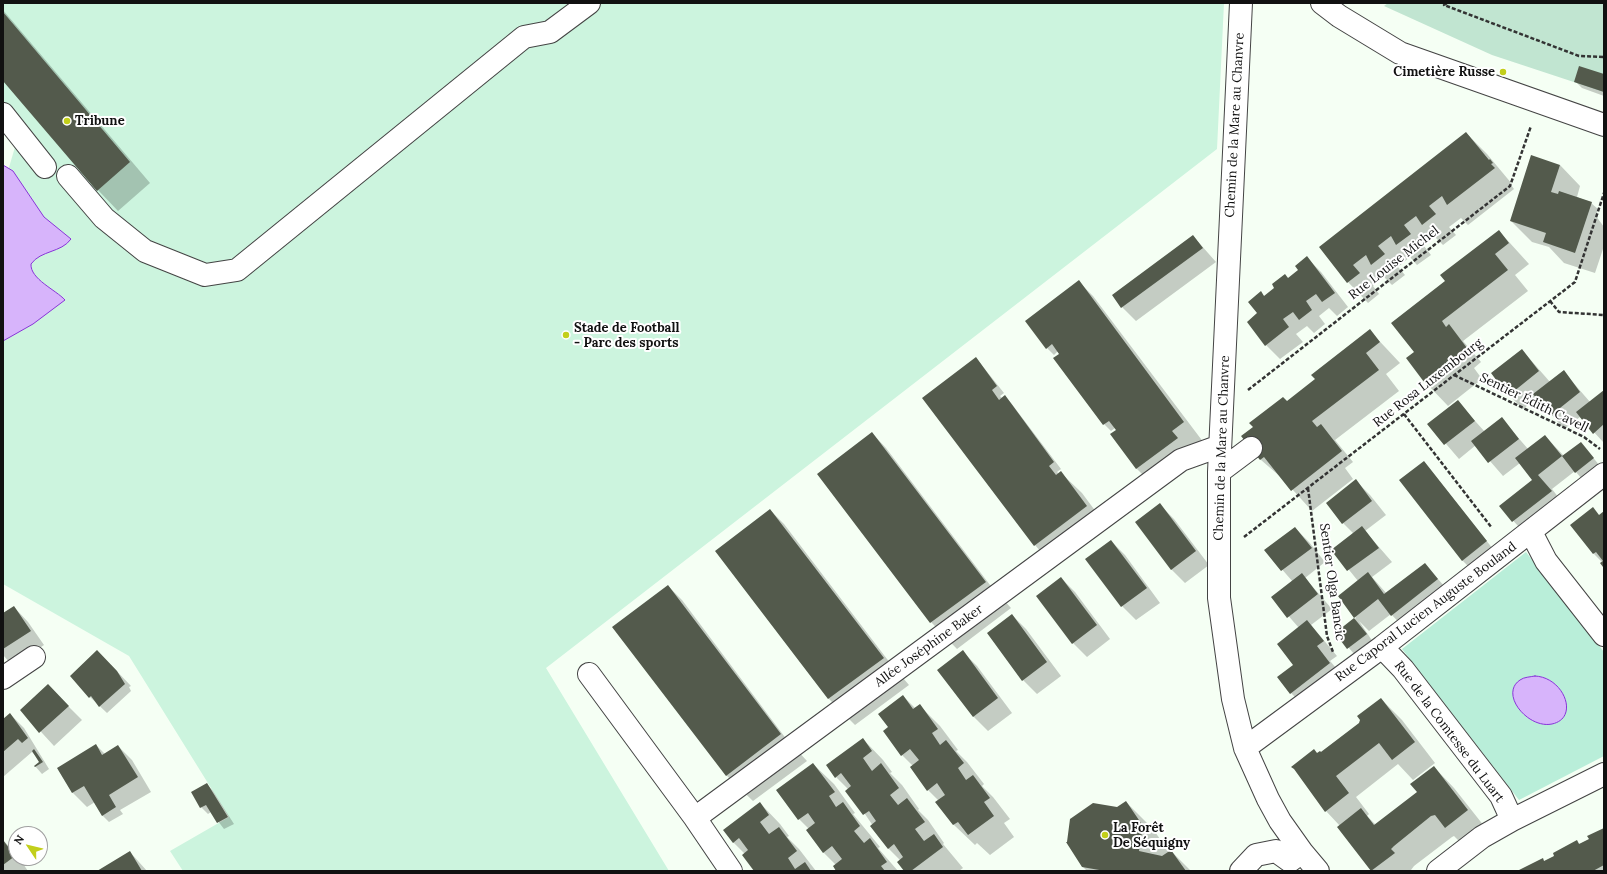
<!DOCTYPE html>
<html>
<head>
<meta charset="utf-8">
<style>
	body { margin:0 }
	#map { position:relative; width:1607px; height:874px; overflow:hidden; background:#f5fff4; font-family:Lora,serif }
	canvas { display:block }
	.frame { position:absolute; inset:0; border:4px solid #111; pointer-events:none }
	.north { position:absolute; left:8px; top:826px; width:40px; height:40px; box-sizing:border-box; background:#fff; border:1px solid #a0a0a0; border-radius:50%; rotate:305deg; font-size:11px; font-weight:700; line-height:16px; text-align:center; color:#111 }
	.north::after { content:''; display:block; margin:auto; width:14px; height:18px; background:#c2cf1a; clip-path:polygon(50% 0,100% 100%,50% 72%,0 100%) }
</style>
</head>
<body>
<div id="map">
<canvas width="1607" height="874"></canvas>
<div class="frame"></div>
<div class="north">N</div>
</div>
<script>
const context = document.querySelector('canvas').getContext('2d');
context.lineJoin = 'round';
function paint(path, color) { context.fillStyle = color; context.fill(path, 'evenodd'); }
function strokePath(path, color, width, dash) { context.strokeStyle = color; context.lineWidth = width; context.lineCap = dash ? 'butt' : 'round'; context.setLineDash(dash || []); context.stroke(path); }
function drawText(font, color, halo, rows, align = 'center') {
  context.font = font + ' Lora,serif'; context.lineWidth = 4; context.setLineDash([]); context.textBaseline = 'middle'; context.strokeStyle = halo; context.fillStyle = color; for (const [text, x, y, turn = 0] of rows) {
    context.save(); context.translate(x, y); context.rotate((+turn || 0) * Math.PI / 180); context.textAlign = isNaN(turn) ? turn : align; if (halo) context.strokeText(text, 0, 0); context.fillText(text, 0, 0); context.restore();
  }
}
paint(new Path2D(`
	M1526,552L1604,652V756L1519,800L1402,649Z`), '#b9eed9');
paint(new Path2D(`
	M1388,3H1604V92L1492,55L1384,6Z`), '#c1e5d1');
paint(new Path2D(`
	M3,3H1224L1217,149L546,668L669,871H183L170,851L229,817L129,656L3,584V188L15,147L3,132Z`), '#ccf4de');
const water = new Path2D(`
	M3,165L13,171L44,217L71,239C61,253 41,250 31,264C30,279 56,290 65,300L33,324L3,341Z
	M1535,676C1564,677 1580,718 1552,724C1528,729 1499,694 1520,680C1524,677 1530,677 1535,676Z`);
paint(water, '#d7b4fb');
strokePath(water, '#8934d9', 1);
paint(new Path2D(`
	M3,10L150,183L118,211L98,190L3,79Z
	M1604,75V96L1582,88L1575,81Z
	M1466,133L1487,154L1512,184L1511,185L1514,189L1468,225L1461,218L1449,227L1456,235L1443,245L1435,237L1424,246L1431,255L1417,265L1410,257L1398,267L1405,275L1392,285L1384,277L1373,286L1379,294L1368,303L1348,282L1320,247Z
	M1560,165L1580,186L1577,197L1591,203L1598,209L1596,216L1604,227V246L1595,273L1564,263L1549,247L1532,242L1511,221Z
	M1499,231L1529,264L1515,275L1528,291L1463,341L1481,362L1474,368L1482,379L1448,406L1428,385L1415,353L1446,281Z
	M1193,236L1216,262L1136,321L1122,307Z
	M1307,258L1321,272L1348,307L1337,316L1329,308L1319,316L1325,324L1314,333L1307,326L1296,334L1303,342L1280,359L1266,345L1259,314L1261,293L1265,297L1299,270Z
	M1079,282L1093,296L1204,443L1157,489L1136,468L1115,428L1111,431L1104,424L1058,351L1054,355L1047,348Z
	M1370,331L1400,363L1386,374L1399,391L1335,440L1353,462L1345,468L1353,479L1312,511L1283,479L1261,460L1243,436L1317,379Z
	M1522,350L1550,382L1564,372L1590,402L1604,391V443L1580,417L1564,429L1537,398L1523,409L1509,395Z
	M976,358L1004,393L1000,396L1002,398L1004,396L1011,403L1061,469L1057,472L1059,474L1061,473L1082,493L1102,520L1041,552L1035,545Z
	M1458,402L1485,432L1502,419L1528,449L1545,436L1564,456L1581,443L1600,466L1582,479L1575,471L1552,489L1565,506L1527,536L1500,506L1533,480L1520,463L1503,476L1476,445L1459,459L1429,424Z
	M872,433L886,448L990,585L1011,608L957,649L931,622L920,609Z
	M1424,462L1493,549L1469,567L1462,560Z
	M1356,481L1370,495L1386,515L1365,531L1392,562L1372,577L1387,594L1425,564L1451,594L1405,629L1391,614L1369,631L1359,621L1373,642L1355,655L1336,633L1356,618L1339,596L1358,581L1333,550L1354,534L1343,523Z
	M1160,505L1174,519L1209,565L1185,583L1171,569Z
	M770,510L784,524L887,659L909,685L855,725L829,699L716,551Z
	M1604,513V567L1601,564L1603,563L1594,554L1600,516Z
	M1295,528L1309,542L1325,562L1305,578L1332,609L1311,625L1337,656L1330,661L1344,677L1305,707L1291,693L1299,628L1272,597L1293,582L1266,551Z
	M1111,541L1125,555L1160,603L1136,620L1122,606Z
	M1061,578L1075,592L1110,639L1087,657L1073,643Z
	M668,586L682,600L784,736L807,761L753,801L726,775Z
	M14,607L28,622L44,645L13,666L3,655V615Z
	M1012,615L1026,629L1061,676L1037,694L1023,680Z
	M963,652L977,666L1012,713L988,731L974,717L939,670Z
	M111,665L131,686L129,687L131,691L107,713L90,697Z
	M903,696L915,708L919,705L940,726L958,750L956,751L967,762L984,784L982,786L993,797L1010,819L1004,823L1014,837L990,855L977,843L975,845L954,825L937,802L939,801L928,790L913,766L902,755L889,728Z
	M1381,699L1402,720L1435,763L1413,780L1398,764L1356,797L1369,814L1367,816L1376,825L1418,792L1434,767L1454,788L1488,831L1466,848L1454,836L1452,837L1414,866L1411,870L1412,871H1373L1339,827L1340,826L1326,811L1318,754L1359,724Z
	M62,700L82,720L54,746L21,710Z
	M10,714L24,728L49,769L42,774L35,766L41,762L32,752L3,777V721Z
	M863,739L883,760L892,772L890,773L902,785L919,809L918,810L928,820L944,843L943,844L963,868L959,871H905L900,860L888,848L848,789L836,777Z
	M96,745L105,754L118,746L132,760L151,792L120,810L123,814L109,822L102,815L95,802L87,807L73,793L58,769Z
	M813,764L834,784L855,813L853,814L880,847L878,848L898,871H837L836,865L824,853L807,830L809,829L799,819Z
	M207,784L213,791L234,824L224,829L211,812L208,814L201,807Z
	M1126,802L1153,829L1169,852L1171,851L1191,871H1087L1083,867L1117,808Z
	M760,803L780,824L789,836L787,837L799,849L816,871H755L745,854L733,842Z
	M1604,828V871H1520L1542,859L1545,862L1577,842L1580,844L1589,840Z
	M3,840L16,854V858H19L28,871H3Z
	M130,852L147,871H98Z`), '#0003');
paint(new Path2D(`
	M3,12L130,162L97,191L3,81Z
	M1579,66L1604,74V92L1574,82Z
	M1466,132L1489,160L1490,159L1493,163L1491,164L1495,168L1447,205L1442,196L1429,206L1436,214L1422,225L1416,216L1404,225L1411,234L1396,245L1391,236L1378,246L1385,254L1371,265L1366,255L1353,265L1360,273L1347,283L1319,247Z
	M1531,155L1560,165L1551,192L1558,194L1559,191L1592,202L1575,253L1543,242L1546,233L1510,221Z
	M1499,230L1509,243L1495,254L1508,270L1442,321L1446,327L1449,324L1470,352L1427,386L1406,358L1414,352L1391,323L1445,281L1440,275Z
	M1193,235L1203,248L1121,308L1112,295Z
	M1307,256L1335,293L1322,302L1316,294L1306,301L1312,310L1299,320L1293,312L1283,319L1289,327L1265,346L1247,322L1257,313L1248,302L1261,291L1264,296L1274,288L1272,284L1285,274L1288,278L1298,270L1295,266Z
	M1079,280L1184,422L1172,431L1178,438L1136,469L1110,434L1116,430L1109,421L1103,425L1053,358L1059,354L1052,344L1046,349L1025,321Z
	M1370,329L1380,342L1366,353L1379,370L1312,421L1317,427L1321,424L1342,451L1291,491L1264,457L1260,460L1241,436L1253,427L1249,423L1283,397L1287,401L1315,379L1311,375Z
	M1522,349L1539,371L1508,396L1491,373Z
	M976,357L997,386L992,390L999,400L1005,395L1054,462L1049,466L1056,475L1061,471L1087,506L1034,546L922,398Z
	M1564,370L1580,392L1550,416L1533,394Z
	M1604,390V424L1593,434L1576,412Z
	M1458,400L1475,421L1444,445L1427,424Z
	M1502,417L1519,439L1488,463L1471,441Z
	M872,432L986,582L930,623L817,474Z
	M1545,435L1562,456L1581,442L1594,458L1575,473L1562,456L1538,475L1552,491L1512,522L1499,506L1532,480L1515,458Z
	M1424,461L1487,541L1462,561L1399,480Z
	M1356,479L1372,501L1342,524L1326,503Z
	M1160,503L1196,551L1171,570L1135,522Z
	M1593,507L1599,515L1604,511V566L1603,567L1600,563L1603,561L1596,552L1593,554L1570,525Z
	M770,509L884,658L828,699L715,551Z
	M1362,526L1379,548L1347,571L1331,550Z
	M1295,527L1312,548L1281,571L1264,550Z
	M1111,540L1147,588L1121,607L1085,559Z
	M1425,563L1438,579L1391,616L1378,599L1354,618L1338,596L1368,572L1384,594Z
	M1302,573L1318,594L1287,618L1271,597Z
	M1061,577L1097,625L1072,644L1036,596Z
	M668,585L781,734L726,776L612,627Z
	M14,606L31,631L3,649V613Z
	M1012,614L1047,662L1022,681L987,633Z
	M1354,618L1367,634L1347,649L1335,633Z
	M1307,620L1324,641L1317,646L1330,663L1290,694L1277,677L1293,665L1277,644Z
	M97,650L117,671L125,684L99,707L91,696L89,698L70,676Z
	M963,650L998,698L973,717L937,670Z
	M48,684L69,706L39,733L20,710Z
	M903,695L913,709L920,704L938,729L932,733L940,745L946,740L964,763L958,768L966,780L973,775L990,798L984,802L994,816L968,835L958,822L953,825L935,802L945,795L937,783L927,791L910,767L919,760L910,749L901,756L883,731L888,727L878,714Z
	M1381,698L1415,742L1392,760L1379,743L1336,776L1349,793L1325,812L1294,769L1291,767L1314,749L1317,753L1320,751L1321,752L1359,723L1360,720L1357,716Z
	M10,713L28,738L22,743L18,739L3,752V719Z
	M863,738L872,751L863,758L872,771L881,763L899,788L890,795L898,805L907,798L925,822L915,829L924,841L934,834L943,847L911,871H904L897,862L903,857L894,844L888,849L870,826L876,821L869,811L863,815L845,791L851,786L841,773L835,778L826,765Z
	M96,744L102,755L118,745L138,777L109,795L116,807L102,816L84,786L72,793L57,768Z
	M34,749L43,762L35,767L34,766L39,762L32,751Z
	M813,763L835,792L829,796L836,807L843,802L860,826L854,831L864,843L870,838L887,862L881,866L885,871H836L833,866L842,859L832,846L823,853L806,830L815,823L808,813L798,820L776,790Z
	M1434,766L1468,810L1445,828L1435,815L1431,816L1394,846L1391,849L1395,853L1371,871L1337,827L1361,808L1374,825L1417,792L1410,784Z
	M207,783L228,817L217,823L206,805L200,808L191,792Z
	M1126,801L1143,826L1139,851L1162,856L1171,850L1186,871H1105L1082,867L1066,842H1067L1070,819L1093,803L1117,807Z
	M760,802L769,815L760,822L769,834L779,827L797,851L788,858L795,869L805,862L811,871H754L742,855L748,850L739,838L733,843L723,830Z
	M1604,828V865L1593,871H1519V870L1543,858L1544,861L1554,856L1553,853L1577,840L1579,844L1589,839L1587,836Z
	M3,840L15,856L3,865Z
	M130,851L142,871H97Z`), '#535a4c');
const minor = new Path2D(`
	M1241,3L1219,472V598L1233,699L1245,748L1268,799L1280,821L1302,852L1318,871
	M1322,3L1339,16L1400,53L1604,125
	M3,114L45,167
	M68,176L104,218L145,251L205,275L237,270L524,37L550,32L589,3
	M1219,472L1251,448
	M1531,532L1546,561L1604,635
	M1382,647L1403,669L1501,796L1512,820
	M589,674L695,818
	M3,678L34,657
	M1245,748L1382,647L1604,474
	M731,871L695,818L1181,460L1220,446
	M1241,871L1256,855L1276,851L1290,861L1302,852
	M1438,871L1482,837L1512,820L1604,774`);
strokePath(minor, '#444', 24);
strokePath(new Path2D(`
	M1447,3L1444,5L1579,56L1604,57
	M1550,301L1559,312L1604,315
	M1454,375L1584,437L1600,449
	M1248,390L1510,186L1531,126
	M1404,414L1492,528
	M1308,488L1327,636L1333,652
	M1244,537L1575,282L1604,193`), '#333', 2.5, [4, 2]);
strokePath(minor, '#fff', 22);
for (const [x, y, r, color] of [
	[1503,72,4,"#c2cf1a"],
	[67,121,4,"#c2cf1a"],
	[566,335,4,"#c2cf1a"],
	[1105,835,4,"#c2cf1a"]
]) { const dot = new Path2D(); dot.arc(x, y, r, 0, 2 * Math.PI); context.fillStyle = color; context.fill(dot); strokePath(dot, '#fff', 1.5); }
drawText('bold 13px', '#111', '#fff', [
	["Cimetière Russe",1495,72,"right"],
	["Tribune",75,121],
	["Stade de Football",574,328],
	["- Parc des sports",574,343],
	["La Forêt",1113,828],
	["De Séquigny",1113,843]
], 'left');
drawText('13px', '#111', '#fff', [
	["Chemin de la Mare au Chanvre",1235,125,-87],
	["Rue Louise Michel",1394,263,-38],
	["Rue Rosa Luxembourg",1428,383,-38],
	["Sentier Édith Cavell",1534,403,26],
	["Chemin de la Mare au Chanvre",1222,448,-88],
	["Sentier Olga Bancic",1332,582,82],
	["Rue Caporal Lucien Auguste Bouland",1426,612,-37],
	["Allée Joséphine Baker",929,646,-36],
	["Rue de la Comtesse du Luart",1449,732,53]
]);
</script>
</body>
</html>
